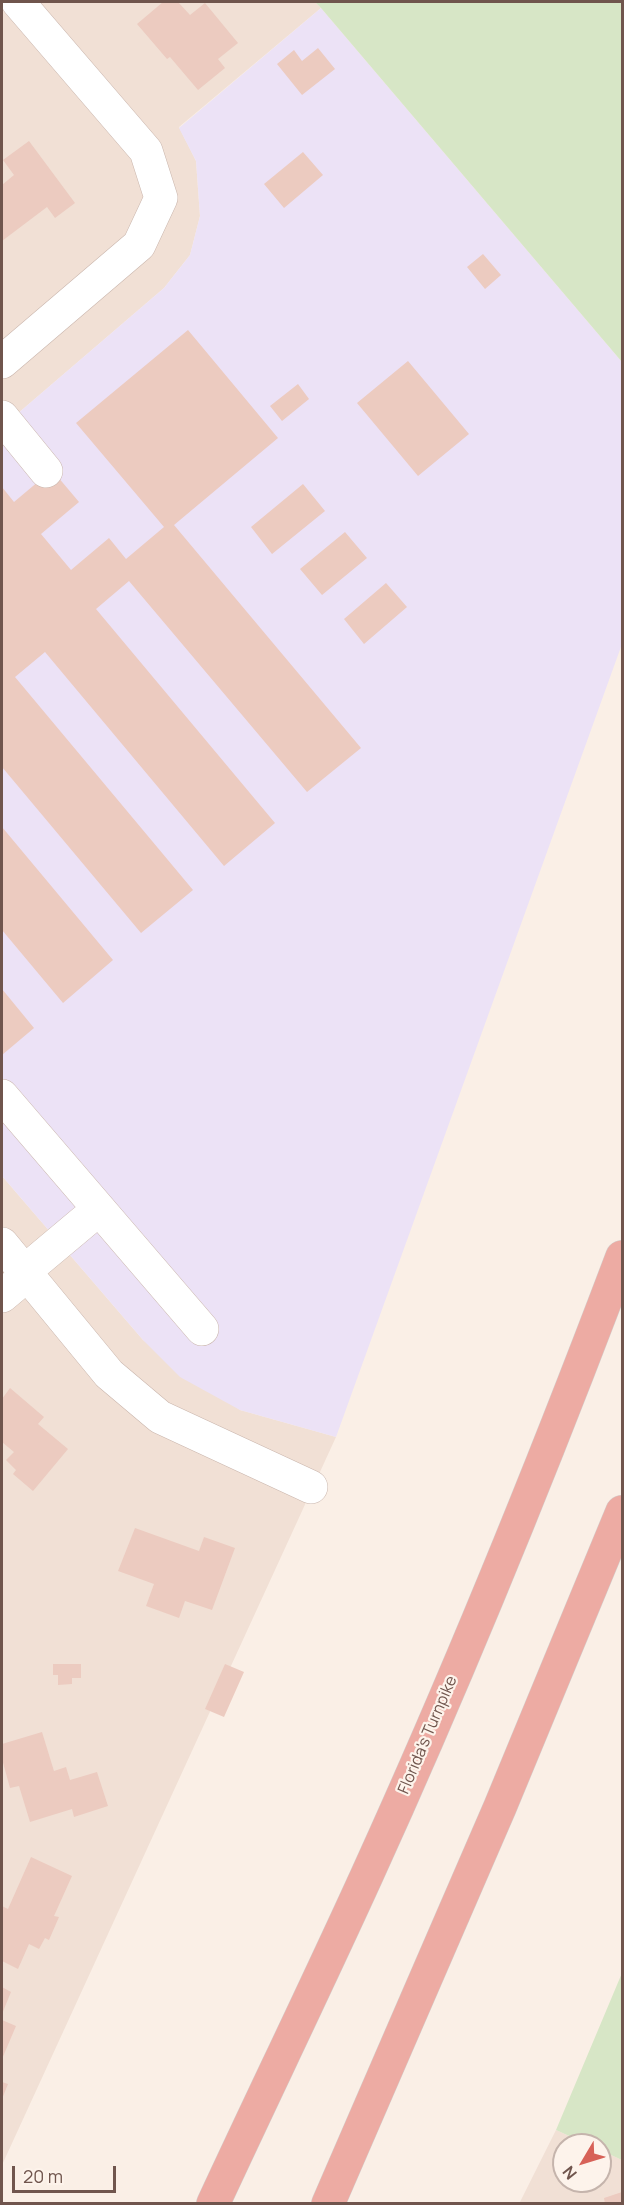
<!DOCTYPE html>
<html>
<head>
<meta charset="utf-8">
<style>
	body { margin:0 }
	#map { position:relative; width:624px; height:2205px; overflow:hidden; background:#faefe6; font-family:Manrope,sans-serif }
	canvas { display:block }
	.frame { position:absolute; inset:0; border:3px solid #70554d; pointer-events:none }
	.north { position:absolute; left:552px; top:2133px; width:60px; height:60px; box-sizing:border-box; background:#fdf3eb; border:2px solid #c5b4ac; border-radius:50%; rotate:232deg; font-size:16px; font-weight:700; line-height:24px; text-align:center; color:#70554d }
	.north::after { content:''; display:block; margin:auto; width:21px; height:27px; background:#d76157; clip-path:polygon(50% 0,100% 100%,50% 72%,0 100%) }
	.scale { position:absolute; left:12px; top:2166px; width:104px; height:27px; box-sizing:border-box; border:3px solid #70554d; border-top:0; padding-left:8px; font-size:18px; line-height:21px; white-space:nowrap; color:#70554d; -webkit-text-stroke:4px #fdf3eb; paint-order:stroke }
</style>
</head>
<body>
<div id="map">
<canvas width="624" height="2205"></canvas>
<div class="frame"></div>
<div class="north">N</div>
<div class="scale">20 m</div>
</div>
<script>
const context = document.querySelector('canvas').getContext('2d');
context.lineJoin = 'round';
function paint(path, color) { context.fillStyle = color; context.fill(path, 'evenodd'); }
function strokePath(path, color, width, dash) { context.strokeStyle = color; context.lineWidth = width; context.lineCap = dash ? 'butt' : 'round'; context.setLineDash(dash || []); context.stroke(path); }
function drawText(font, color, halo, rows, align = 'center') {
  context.font = font + ' Manrope,sans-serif'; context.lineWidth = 4.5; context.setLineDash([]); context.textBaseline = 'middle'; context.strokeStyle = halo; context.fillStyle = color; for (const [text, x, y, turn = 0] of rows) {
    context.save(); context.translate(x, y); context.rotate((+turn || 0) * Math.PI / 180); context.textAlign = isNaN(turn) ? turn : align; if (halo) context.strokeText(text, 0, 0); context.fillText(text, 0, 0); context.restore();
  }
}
paint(new Path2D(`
	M2,2H315L321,8L179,127L196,161L200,216L190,255L164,288L2,427Z
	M2,1176L143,1340L240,1410L336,1437L2,2165Z
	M556,2130L589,2145H564V2181H600V2150L622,2160V2203L519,2204Z`), '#f1e0d5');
paint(new Path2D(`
	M321,8L622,362V644L336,1437L240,1410L180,1377L143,1340L2,1176V427L164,288L190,255L200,216L196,161L179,128Z`), '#ece2f6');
paint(new Path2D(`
	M315,2H622V362L321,8Z
	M622,1973V2160L600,2150V2145H589L556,2130Z`), '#d7e6c6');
paint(new Path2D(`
	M163,2H178L190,15L205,3L238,43L218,59L225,68L198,90L170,57L167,59L137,24Z
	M318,48L335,69L302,95L277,64L294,50L302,61Z
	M29,141L75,203L55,218L47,207L2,241V185L14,175L3,160Z
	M303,152L323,175L284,208L264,184Z
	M483,254L501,275L485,289L467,267Z
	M188,330L278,438L174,525L361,748L307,792L129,581L96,609L275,823L224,866L45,652L15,677L193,890L141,933L2,767V487L14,502L52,470L79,502L41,534L71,570L109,538L126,559L164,527L76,423Z
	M408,361L469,434L418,476L357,403Z
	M298,384L309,399L282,421L270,406Z
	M303,484L325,511L272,554L251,527Z
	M345,532L367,558L322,595L300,569Z
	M386,583L407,607L364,644L344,619Z
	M2,827L113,960L63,1003L2,930Z
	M2,989L34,1028L2,1055Z
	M10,1388L44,1417L38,1424L68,1449L33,1491L13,1474L16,1470L6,1460L14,1452L2,1442V1399Z
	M135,1528L199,1551L204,1537L235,1548L212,1610L185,1601L179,1618L146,1606L154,1584L118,1571Z
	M53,1664H81V1678H72V1684L58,1685V1675H53Z
	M225,1664L244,1672L224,1717L205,1709Z
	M42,1732L54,1771L66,1767L70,1780L97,1772L108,1806L74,1817L72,1809L30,1822L19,1786L10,1788L2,1759V1744Z
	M31,1857L72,1876L54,1916L59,1917L49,1940L45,1938L39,1949L29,1944L18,1969L2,1961V1906L8,1909Z
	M2,1987L11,1992L2,2014Z
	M2,2020L16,2026L2,2059Z
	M2,2082L8,2084L2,2099Z
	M622,2192V2204H605L604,2198Z`), '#eccbc0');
const minor = new Path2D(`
	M2,362L139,245L161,198L146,151L18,2
	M2,417L46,471
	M2,1096L202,1329
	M2,1244L109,1374L160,1417L311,1487
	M25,1271L99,1209
	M2,1296L27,1275`);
const highway = new Path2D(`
	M213,2204C264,2094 317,1985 367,1875C459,1673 543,1466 622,1257
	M328,2204L500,1807L622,1512`);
strokePath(minor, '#cab6ad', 34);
strokePath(highway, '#d4ccca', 34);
strokePath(minor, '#fff', 33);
strokePath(highway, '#edaba3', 33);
drawText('16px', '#70554d', '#fdf3eb', [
	["Florida's Turnpike",428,1735,-67]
]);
</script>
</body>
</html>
